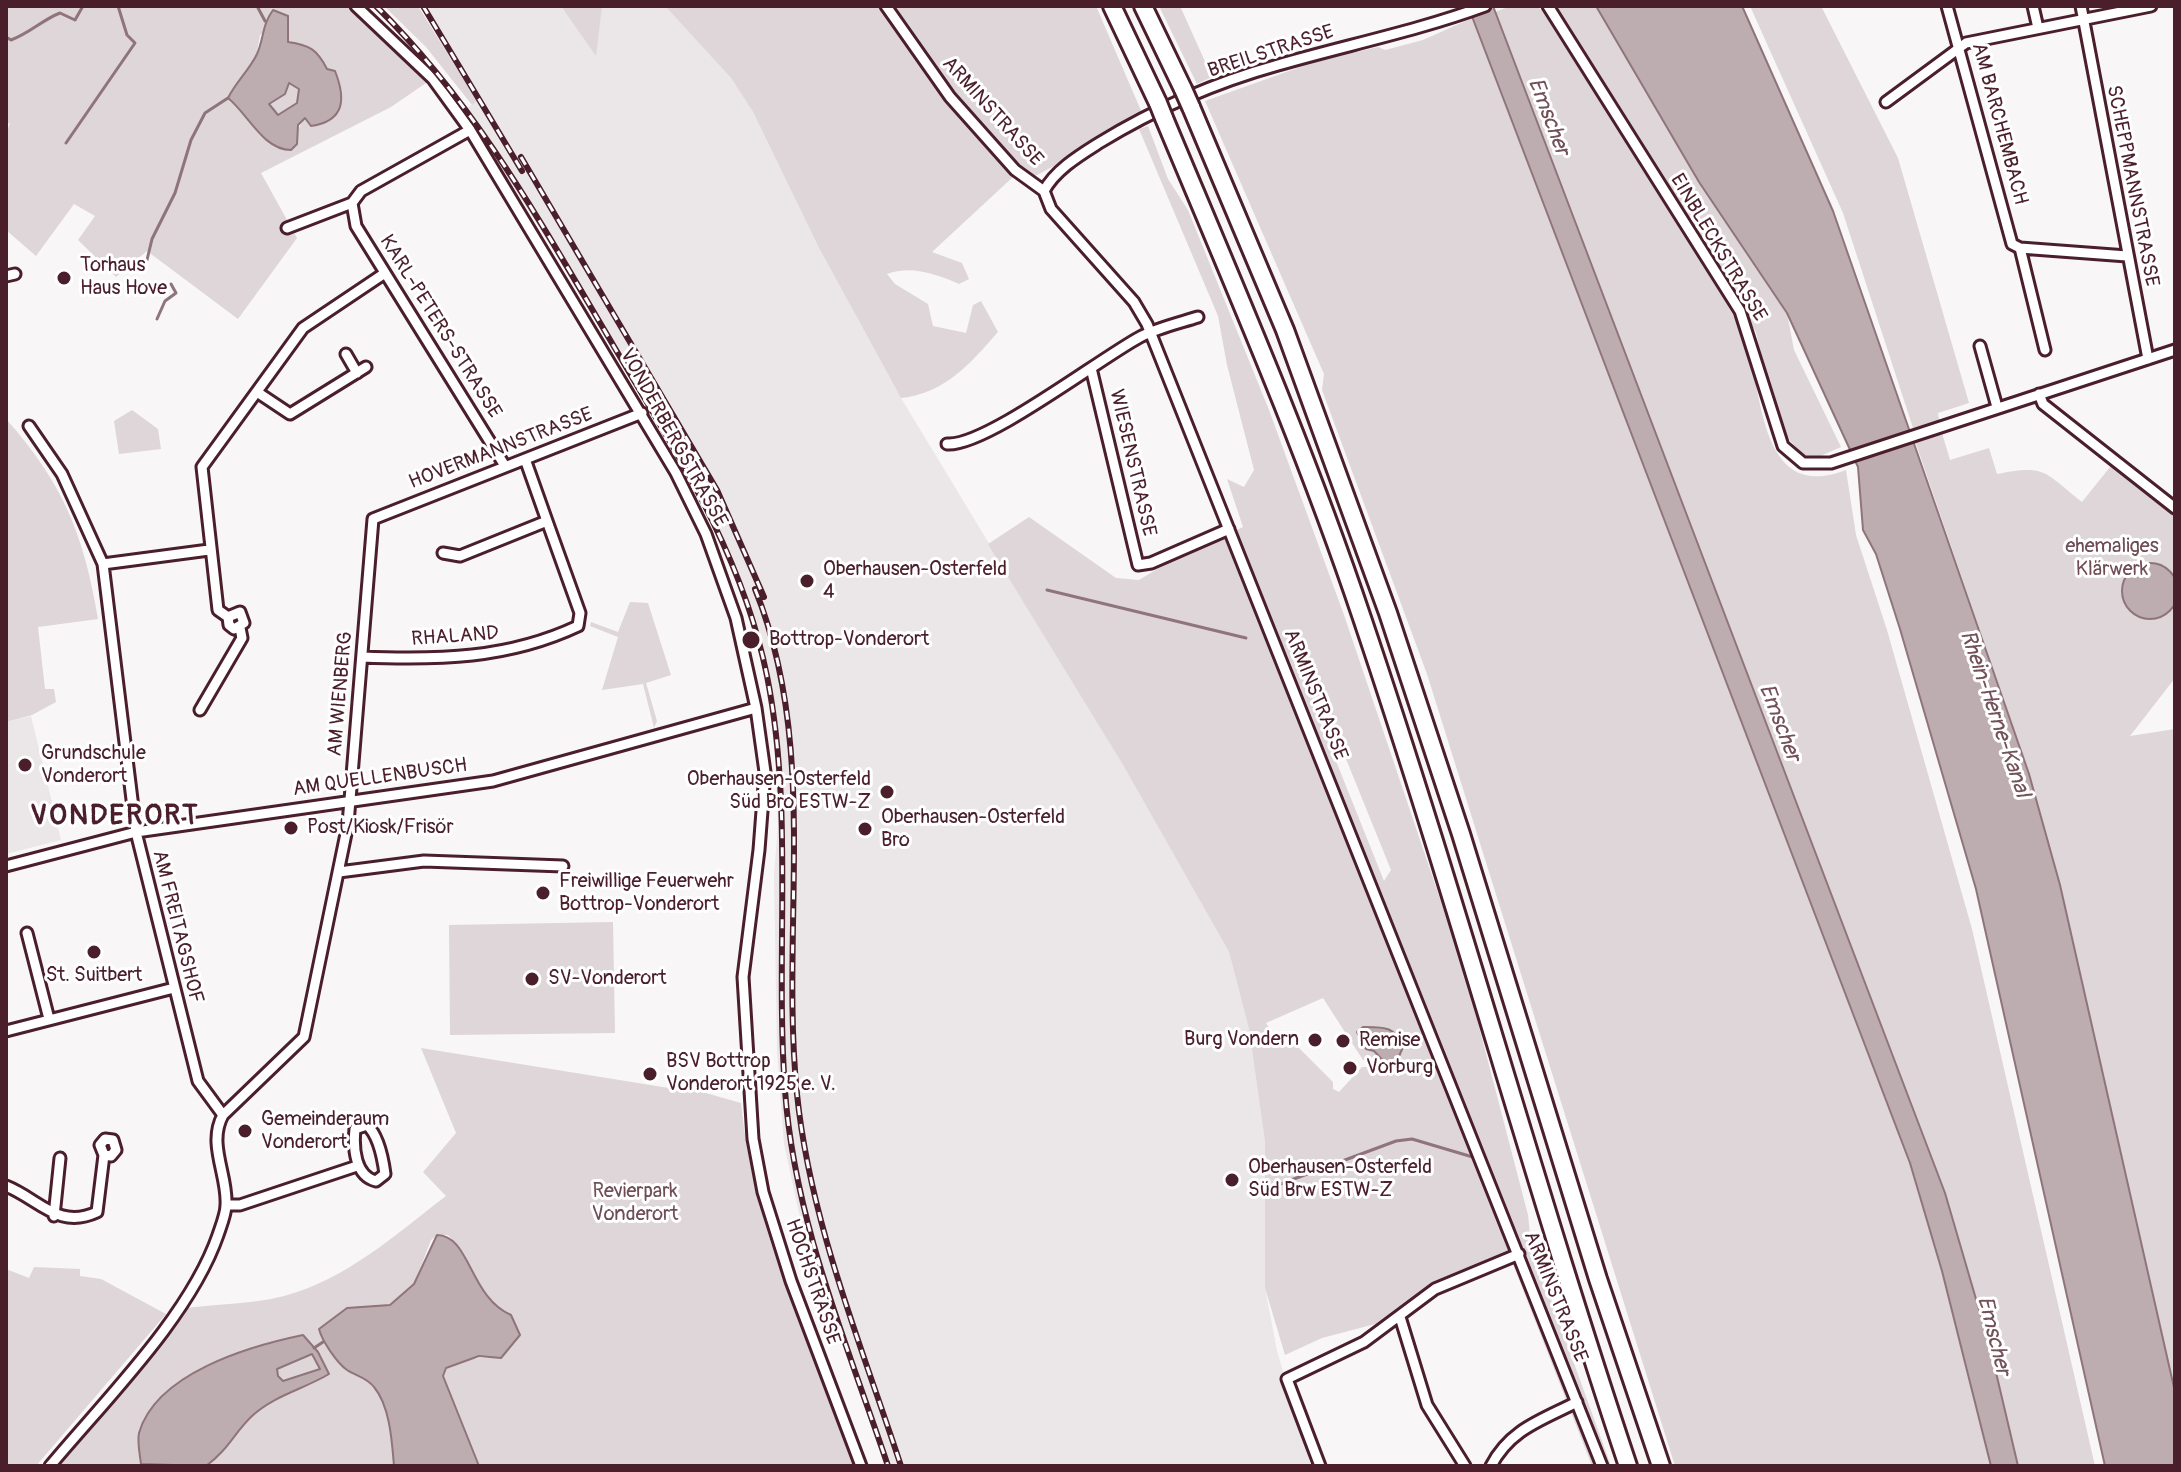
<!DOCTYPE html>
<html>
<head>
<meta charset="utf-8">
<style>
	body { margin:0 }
	#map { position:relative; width:2181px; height:1472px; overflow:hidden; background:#f8f6f7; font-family:Pangolin,sans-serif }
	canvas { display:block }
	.frame { position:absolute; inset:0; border:8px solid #4a1f2b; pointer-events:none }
</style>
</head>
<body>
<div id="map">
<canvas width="2181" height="1472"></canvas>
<div class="frame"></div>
</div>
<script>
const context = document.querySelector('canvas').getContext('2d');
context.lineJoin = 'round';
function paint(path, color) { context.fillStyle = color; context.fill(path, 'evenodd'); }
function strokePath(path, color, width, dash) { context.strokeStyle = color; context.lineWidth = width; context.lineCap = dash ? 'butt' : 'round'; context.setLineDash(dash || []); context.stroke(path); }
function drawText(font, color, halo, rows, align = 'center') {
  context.font = font + ' Pangolin,sans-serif'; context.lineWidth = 6; context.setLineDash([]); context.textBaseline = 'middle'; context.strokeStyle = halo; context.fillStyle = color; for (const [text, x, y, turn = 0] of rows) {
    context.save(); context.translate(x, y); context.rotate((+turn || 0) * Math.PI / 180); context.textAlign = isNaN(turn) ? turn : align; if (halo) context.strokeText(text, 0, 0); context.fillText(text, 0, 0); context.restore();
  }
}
paint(new Path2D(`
	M420,6H665L731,78L753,112L819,248L901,398L1123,765L1229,952L1249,1029L1265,1142V1288L1277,1351L1311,1466H886L822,1289L799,1213L784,1144L777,1051L774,876L778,825L773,712L759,644L723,545L703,505L579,289L464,111L476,101Z
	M31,716L61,840L6,854V722Z`), '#ebe6e8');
paint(new Path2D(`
	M6,6H347L426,83L391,107L261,173L297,238L238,319L147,251L116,277L78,240L95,216L74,204L36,256L6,230V134L10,123L6,124ZM287,16V42L319,54L327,69C314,97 300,122 291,150C265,150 247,114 228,98L256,57L260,35Z
	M384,6H418L477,101L472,105L426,47Z
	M561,6H602L596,56Z
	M665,6H880L947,101L1013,177L932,252L962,263L969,279L959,284C936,274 911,265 887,274L895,284L928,304L933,326L966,333L973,305L981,301L998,332C971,363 944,394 901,398L819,248L753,112L731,78Z
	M890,6H1096L1142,113C1121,122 1041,177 1033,176C987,151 922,51 890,6Z
	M1159,6H1180L1212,77L1197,84Z
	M1511,6H1535L1542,10L1726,303C1733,315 1741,328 1746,341C1763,393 1759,504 1846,470L1856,535L1887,630L1972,929L2095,1466H2018L1990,1347L1945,1193L1495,12Z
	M1556,6H1596L1699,182L1787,313L1794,350L1841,447L1818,457H1804L1783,432L1774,409L1756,332Z
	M1750,6H1821L1898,158L1969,403L1938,413L1939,420L1913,428L1843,213Z
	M1472,18L1910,1163L1942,1271L1991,1466H1675L1427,674L1322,390L1324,374L1205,101L1317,61L1378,47L1385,50L1423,40Z
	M289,82L299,89L297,103L279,115L268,104L285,94Z
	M1148,126L1168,179L1188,210L1269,410L1344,615L1465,973L1528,1215L1531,1244L1611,1466H1592L1509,1254L1431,1283L1375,1324L1322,1338L1285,1355L1265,1288V1142L1249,1029L1229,952L1123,765L988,544L1029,517L1116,578L1139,580L1174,559L1243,527L1227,479L1244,487L1254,470L1227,365L1218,316L1139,129ZM1327,712L1391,870L1384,881L1318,716ZM1323,998L1363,1060L1372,1061L1371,1067H1362L1339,1092L1333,1089V1082L1297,1046L1281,1047L1266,1023Z
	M132,410L158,429L161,449L119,454L114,421Z
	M6,419C63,483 84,535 98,619L38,627L45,689H54L56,702L32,715L6,722Z
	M1942,433L1950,460L1989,448L1997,474C2046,464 2044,472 2082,502L2114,462L2175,511V678L2130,736L2175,729V1392L2060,885L2022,753L1915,441Z
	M630,602L648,603L671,675L646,683L657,721L654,728L643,684L602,690L618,637L590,626L591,622L618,632Z
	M613,922L615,1033L450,1035L449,925Z
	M421,1048L675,1089L688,1088L741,1103C753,1229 811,1350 857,1466H479L443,1376L446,1368C466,1359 480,1356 501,1358L495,1309L471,1274L465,1255L448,1235H437L431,1240L414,1284L390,1305L347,1308L321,1334C326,1356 359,1369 374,1387C390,1407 392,1442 394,1466H56L186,1308C218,1304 253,1304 284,1296C347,1279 395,1235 446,1196L423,1172L456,1133Z
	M34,1267L80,1269V1276L101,1279L166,1314L36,1466H6V1269L29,1278Z`), '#ded6d9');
const water = new Path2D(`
	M1468,6H1493L1945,1193L1990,1347L2018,1466H1991L1942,1271L1910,1163Z
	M1596,6H1742L1833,211L2029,774L2060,885L2175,1392V1466H2105L1976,889L1900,629L1876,554L1863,530L1858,467L1787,313L1699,182Z
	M273,10L288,16V42C309,45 317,49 327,69L335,71C346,99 345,121 311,126L305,118L298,125L297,144L291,150C263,150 248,114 228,98C236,82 250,69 257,54C264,38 262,25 273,10ZM289,83L299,89L297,103L278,115L269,104L285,94Z
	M2122 591a28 28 0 1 1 56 0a28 28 0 1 1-56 0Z
	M1363,1027C1383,1027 1396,1026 1403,1047L1397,1061L1387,1065L1374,1051L1366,1049L1357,1032Z
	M437,1235C470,1235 470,1298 511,1315L520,1335L501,1358L479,1356L446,1368L443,1376L479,1466H394C392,1442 390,1406 374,1387C366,1377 356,1376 347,1370C337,1363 322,1341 319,1329L347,1308L390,1305L414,1284Z
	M303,1335L318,1352L329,1374C304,1389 273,1396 252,1416C234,1433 229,1449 206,1466L141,1464C140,1455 137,1442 139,1433C156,1373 250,1346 303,1335ZM312,1354L320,1369L283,1381L278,1376L277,1369Z`);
paint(water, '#bdadb0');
strokePath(water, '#8f747b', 2);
strokePath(new Path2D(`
	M257,6L265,21
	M6,37L11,40C30,33 42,20 60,13L75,20L83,6
	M66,143L135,43L127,35L118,6
	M147,260L152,239L175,193L191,140L205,113L228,98
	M157,319L165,301L176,293L171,284
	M1047,590L1246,638
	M1275,1186L1396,1141L1412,1139L1476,1158
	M314,1348L323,1342`), '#8f747b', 3);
const minor = new Path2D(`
	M356,6L433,79L470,130L676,473L706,534L736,618L756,708L765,772L759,850L743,977L753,1139L763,1192L791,1281L861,1466
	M886,6L950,97L1015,170L1044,191L1051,209L1134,302L1147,324L1602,1466
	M1548,6L1740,311L1783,446L1803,463H1831L2175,350
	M1947,6L2012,244L2020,248L2127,256
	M2033,6L2038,28
	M2081,6L2148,359
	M1886,102L1966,43L2151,6
	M1044,191C1055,170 1080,155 1099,143C1153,110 1217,82 1278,65C1347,45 1417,31 1485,6
	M352,203L356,226L505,466
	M287,228L352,203L361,191L470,130
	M2020,248L2045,350
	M6,276L15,274
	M1980,346L1997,407
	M346,354L357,373
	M1091,368L1138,565L1151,563L1229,529
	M257,392L290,414L366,367
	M2039,394L2043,404L2175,508
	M29,426L62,474L103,564L136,832L198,1081L223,1115C207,1144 228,1175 226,1205C226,1214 221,1226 218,1235C190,1316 105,1400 50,1466
	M947,444C985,447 1099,359 1140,337C1157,328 1179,323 1198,317
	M443,553L460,556L547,521L525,459
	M103,564L209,550
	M228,617L240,612L244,623L234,629L229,625L228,617L218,610L202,467L303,328L385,273
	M362,657C438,660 508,659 578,626L580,613L547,521
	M200,710L242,638L240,628
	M6,866L136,832L493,781L756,708
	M339,872L424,861L563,866
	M27,933L49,1019
	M6,1031L174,988
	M223,1115L304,1037L348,824L373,519L642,413
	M367,1125C378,1135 383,1159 385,1174L376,1181C355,1176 353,1148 355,1129Z
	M6,1186C39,1199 58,1230 97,1212L104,1155L100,1145L105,1139L113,1140L116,1150L111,1156L104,1155
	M226,1205H240L357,1166
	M54,1216L60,1158
	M1400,1317L1427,1405L1465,1466
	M1320,1466L1287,1379L1364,1342L1435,1289L1519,1254
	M1491,1466C1510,1429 1542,1420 1577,1402`);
const motorway = new Path2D(`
	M1112,6L1158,103
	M1143,6L1183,89
	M1191,107L1285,330L1388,613L1461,834L1598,1279L1661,1466
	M1164,118C1233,283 1305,448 1362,618C1457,899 1534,1185 1628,1466`);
strokePath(minor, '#4a1f2b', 15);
strokePath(motorway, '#4a1f2b', 22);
strokePath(minor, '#fff', 9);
strokePath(motorway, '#fff', 16);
const rail = new Path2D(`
	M376,6C476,105 538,218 609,338C672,446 742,551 767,676C794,811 775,953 785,1090C794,1220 847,1344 888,1466
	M423,6L522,171
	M521,157L717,490L764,597
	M755,589C820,749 780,927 797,1094C810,1222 861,1344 901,1466`);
strokePath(rail, '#4a1f2b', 6);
strokePath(rail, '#fff', 3, [9]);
const motorwayBridge = new Path2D(`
	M1183,89L1191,107
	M1158,103L1164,118`);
strokePath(motorwayBridge, '#4a1f2b', 22, []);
strokePath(motorwayBridge, '#fff', 16);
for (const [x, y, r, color] of [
	[64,278,8,"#4a1f2b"],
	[807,581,8,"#4a1f2b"],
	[751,640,10,"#4a1f2b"],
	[25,765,8,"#4a1f2b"],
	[887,792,8,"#4a1f2b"],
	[291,828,8,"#4a1f2b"],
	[865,829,8,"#4a1f2b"],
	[543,893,8,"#4a1f2b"],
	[94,952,8,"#4a1f2b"],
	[532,979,8,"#4a1f2b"],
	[1315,1040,8,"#4a1f2b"],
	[1343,1041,8,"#4a1f2b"],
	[1350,1068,8,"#4a1f2b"],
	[650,1074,8,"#4a1f2b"],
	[245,1131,8,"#4a1f2b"],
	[1232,1180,8,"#4a1f2b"]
]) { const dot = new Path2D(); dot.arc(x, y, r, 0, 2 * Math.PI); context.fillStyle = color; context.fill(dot); strokePath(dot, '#fff', 3); }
drawText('20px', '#4a1f2b', '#fff', [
	["BREILSTRASSE",1271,52,-18],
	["ARMINSTRASSE",992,112,48],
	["AM BARCHEMBACH",1999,124,75],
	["SCHEPPMANNSTRASSE",2132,186,79],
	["EINBLECKSTRASSE",1718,248,59],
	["KARL-PETERS-STRASSE",440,327,58],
	["VONDERBERGSTRASSE",673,438,61],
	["HOVERMANNSTRASSE",501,449,-21],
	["WIESENSTRASSE",1132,463,77],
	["RHALAND",455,637,-4],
	["AM WIENBERG",341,694,-85],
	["ARMINSTRASSE",1315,695,68],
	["AM QUELLENBUSCH",380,778,-8],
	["AM FREITAGSHOF",177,927,76],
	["HOCHSTRASSE",812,1282,71],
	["ARMINSTRASSE",1555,1297,68]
]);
drawText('20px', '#4a1f2b', '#fff', [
	["Torhaus",80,266],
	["Haus Hove",80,289],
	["Oberhausen-Osterfeld",823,570],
	["4",823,593],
	["Bottrop-Vonderort",769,640],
	["Grundschule",41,754],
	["Vonderort",41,777],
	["Oberhausen-Osterfeld",871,780,"right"],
	["Süd Bro ESTW-Z",871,803,"right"],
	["Oberhausen-Osterfeld",881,818],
	["Bro",881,841],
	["Post/Kiosk/Frisör",307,828],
	["Freiwillige Feuerwehr",559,882],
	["Bottrop-Vonderort",559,905],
	["St. Suitbert",94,976,"center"],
	["SV-Vonderort",548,979],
	["Burg Vondern",1299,1040,"right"],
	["Remise",1359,1041],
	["BSV Bottrop",666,1062],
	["Vonderort 1925 e. V.",666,1085],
	["Vorburg",1366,1068],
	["Gemeinderaum",261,1120],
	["Vonderort",261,1143],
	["Oberhausen-Osterfeld",1248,1168],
	["Süd Brw ESTW-Z",1248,1191]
], 'left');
drawText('20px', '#6f4d56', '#fff', [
	["ehemaliges",2112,547],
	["Klärwerk",2112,570],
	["Revierpark",635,1192],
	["Vonderort",635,1215]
]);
drawText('italic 22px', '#72515a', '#fff', [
	["Emscher",1548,117,69],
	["Rhein-Herne-Kanal",1994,714,71],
	["Emscher",1779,723,69],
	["Emscher",1993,1336,76]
]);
context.letterSpacing = '2px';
drawText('bold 28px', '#4a1f2b', '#fff', [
	["VONDERORT",115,817]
]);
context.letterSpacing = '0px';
</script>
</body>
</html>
